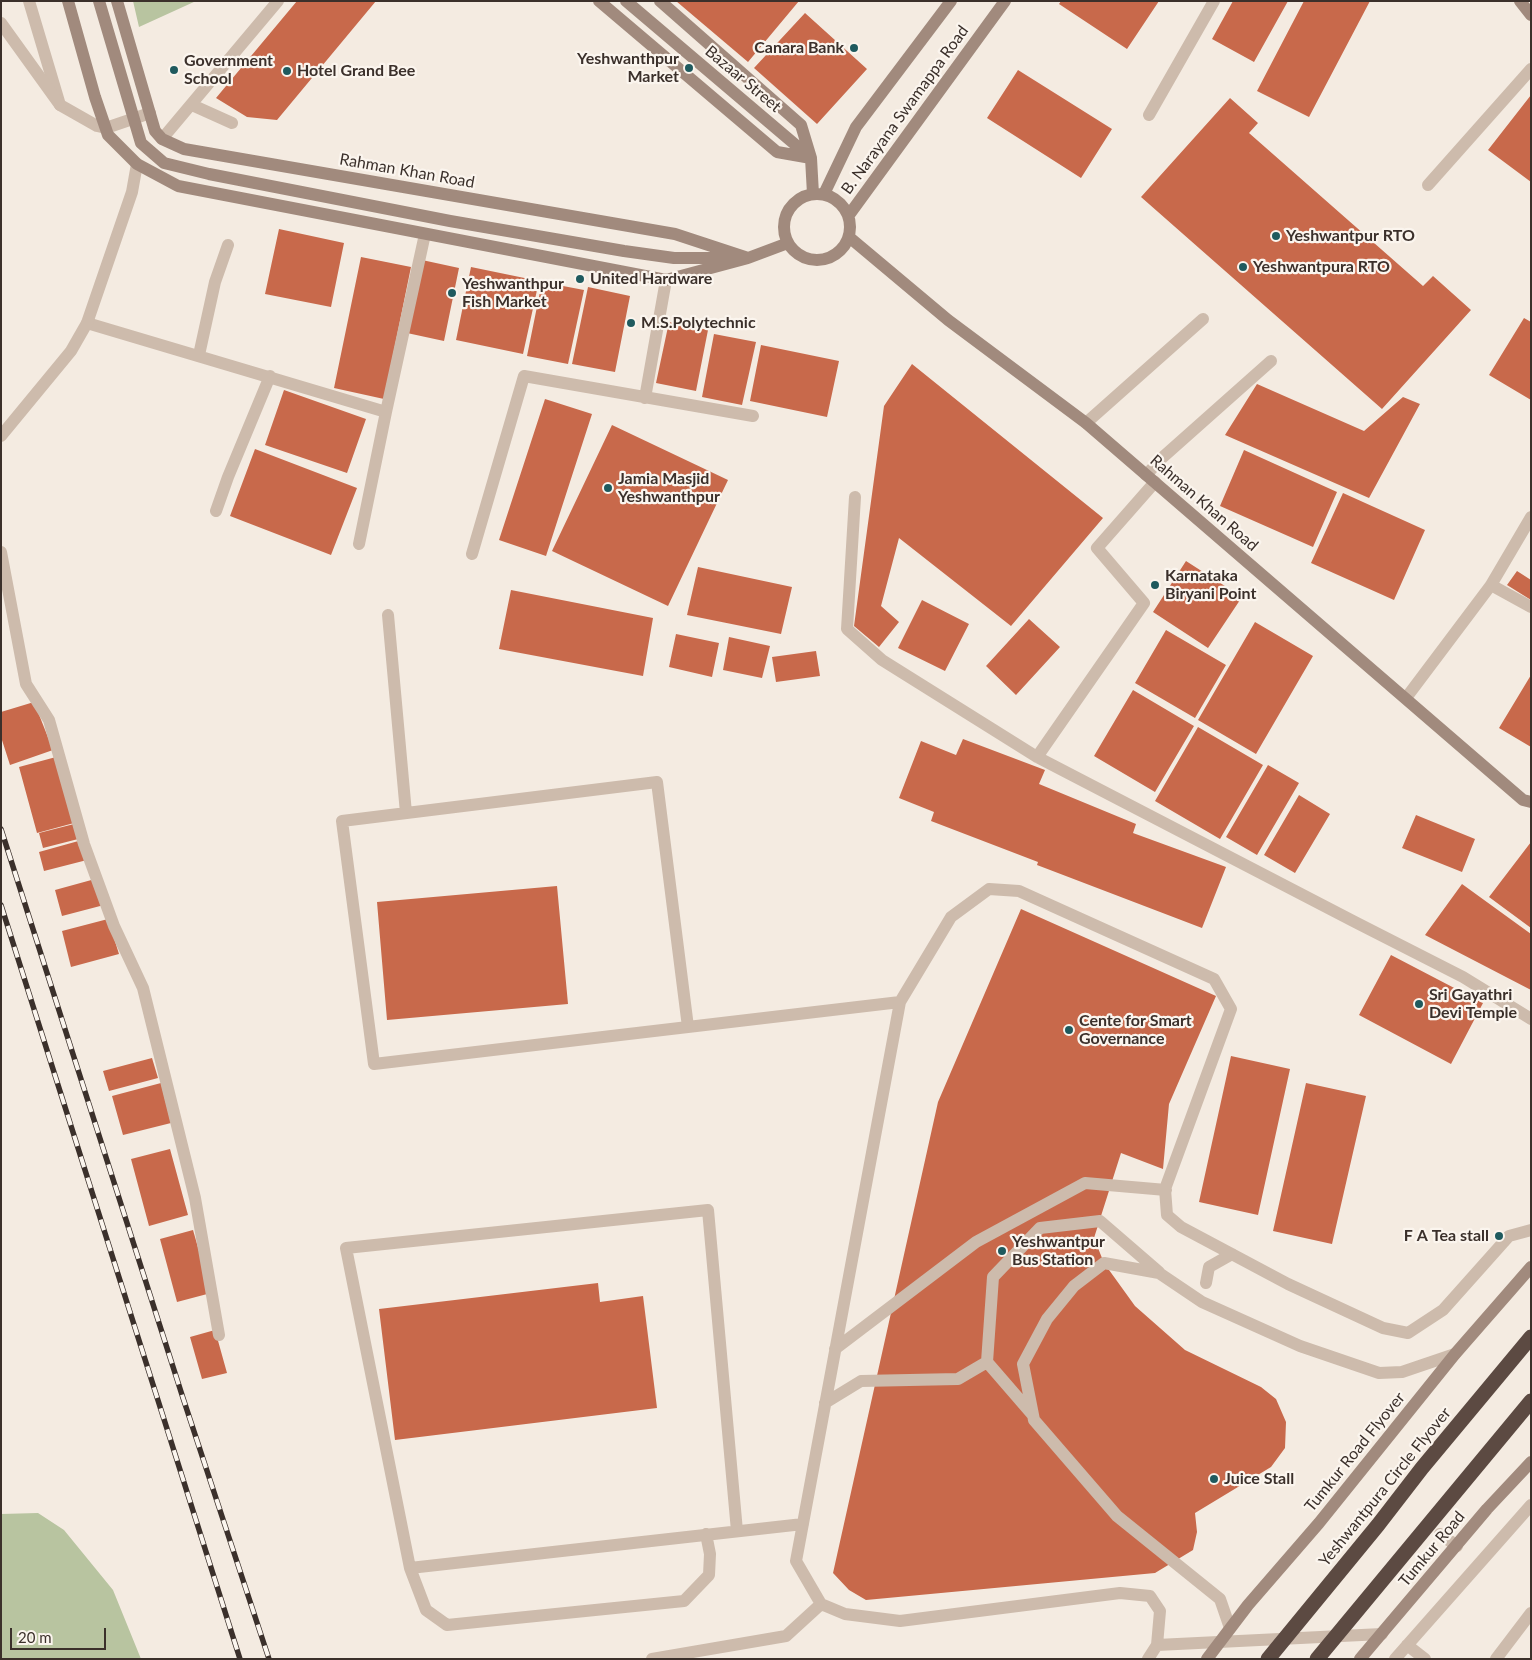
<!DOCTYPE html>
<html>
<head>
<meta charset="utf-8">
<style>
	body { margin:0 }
	#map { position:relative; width:1532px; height:1660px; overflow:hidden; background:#f4ebe1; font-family:Lato,sans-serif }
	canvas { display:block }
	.frame { position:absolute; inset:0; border:2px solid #3b302b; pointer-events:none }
	.scale { position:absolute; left:10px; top:1628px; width:96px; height:22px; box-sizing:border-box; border:2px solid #3b302b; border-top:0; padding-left:6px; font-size:15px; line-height:18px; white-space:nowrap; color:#3b302b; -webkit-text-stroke:4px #fbf5ee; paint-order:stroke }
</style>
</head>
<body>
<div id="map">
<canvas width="1532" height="1660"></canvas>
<div class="frame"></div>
<div class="scale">20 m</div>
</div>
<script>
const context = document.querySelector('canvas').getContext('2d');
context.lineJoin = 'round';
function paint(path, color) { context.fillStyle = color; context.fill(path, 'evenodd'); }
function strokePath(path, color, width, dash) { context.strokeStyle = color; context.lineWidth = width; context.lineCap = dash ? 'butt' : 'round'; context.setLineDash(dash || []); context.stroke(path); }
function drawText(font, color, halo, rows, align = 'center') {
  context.font = font + ' Lato,sans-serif'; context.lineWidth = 4.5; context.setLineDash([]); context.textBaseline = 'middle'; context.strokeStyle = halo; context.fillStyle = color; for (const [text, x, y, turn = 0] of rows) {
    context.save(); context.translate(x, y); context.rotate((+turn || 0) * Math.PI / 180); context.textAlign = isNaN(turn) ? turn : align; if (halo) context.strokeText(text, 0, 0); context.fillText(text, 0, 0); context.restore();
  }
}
paint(new Path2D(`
	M133,1H196L139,27Z
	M38,1513L64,1530L113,1590L141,1659H1V1514Z`), '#b8c4a0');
paint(new Path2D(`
	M297,1H376L277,120L247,117L216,98Z
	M676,1H799L748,62Z
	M1061,1H1159L1127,49L1059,4Z
	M1233,1H1288L1254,62L1212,39Z
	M1304,1H1370L1309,117L1257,91Z
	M805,13L867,69L817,124L754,68Z
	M1018,70L1112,129L1081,178L987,118Z
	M1531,95V182L1488,150Z
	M1230,98L1258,123L1249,133L1423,286L1433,276L1471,310L1382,409L1141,197Z
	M279,229L344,243L331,307L265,294Z
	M361,257L411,267L384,399L334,388Z
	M422,260L459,268L444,341L407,333Z
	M471,267L539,281L523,354L456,340Z
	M542,282L584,290L568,364L527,356Z
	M588,287L630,296L615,372L572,364Z
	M1524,318L1531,322V400L1489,375Z
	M669,322L708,330L696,391L656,383Z
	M714,334L756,342L742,405L702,397Z
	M761,345L839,361L827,417L750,401Z
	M912,364L1103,518L1011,626L899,538L881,606L899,622L879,647L854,626L884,406Z
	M1257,384L1364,431L1403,397L1420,404L1369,498L1225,435Z
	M284,390L366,419L347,473L265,445Z
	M545,399L592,414L546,556L499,540Z
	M612,425L728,480L668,606L552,551Z
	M255,449L357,488L331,555L230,516Z
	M1244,450L1337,492L1313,547L1220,506Z
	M1343,493L1425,530L1394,600L1311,563Z
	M1186,561L1242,597L1208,648L1153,612Z
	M698,567L792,587L781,634L687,615Z
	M1517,571L1531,580V600L1507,585Z
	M511,590L653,618L643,676L499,649Z
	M922,600L969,624L945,671L898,648Z
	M1029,619L1060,647L1016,695L986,666Z
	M1255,622L1313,656L1256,754L1198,720Z
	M1166,630L1226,665L1195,718L1135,683Z
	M676,634L719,643L712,677L669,667Z
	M729,637L770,646L762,678L723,670Z
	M816,651L820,676L776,682L772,657Z
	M1531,675V747L1499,728Z
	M1133,690L1194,726L1155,792L1094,756Z
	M34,702L53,750L10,765L1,737V712Z
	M1198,727L1263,765L1220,839L1155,801Z
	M963,739L1045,770L1039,784L1136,824L1133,833L1226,867L1202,928L1037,865L1038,862L931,821L934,812L899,798L921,741L956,755Z
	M56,757L74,823L37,833L19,767Z
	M1268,765L1299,783L1257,855L1226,837Z
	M1299,795L1330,814L1295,873L1264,855Z
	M1416,815L1475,839L1462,872L1402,848Z
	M78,823L82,838L43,848L39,833Z
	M82,840L87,860L44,871L39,852Z
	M1531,842V928L1489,897Z
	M95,879L104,905L62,916L55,890Z
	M1462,884L1531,934V990L1425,935Z
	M557,886L568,1004L387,1020L377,902Z
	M1021,909L1216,996L1169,1104L1163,1169L1121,1153L1094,1238L1104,1263L1135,1306L1185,1350L1261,1387L1276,1399L1286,1422L1285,1448L1271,1467L1195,1513L1197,1532L1193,1550L1155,1573L866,1600L849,1590L833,1573L938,1102Z
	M108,919L119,954L71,967L62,931Z
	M1391,955L1483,1003L1451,1064L1359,1015Z
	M1231,1056L1290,1069L1258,1215L1199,1202Z
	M152,1058L158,1078L109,1091L103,1071Z
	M161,1083L171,1123L123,1135L112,1096Z
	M1306,1083L1366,1096L1332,1244L1273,1231Z
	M170,1149L188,1215L149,1226L131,1159Z
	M193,1230L211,1293L177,1302L160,1239Z
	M598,1283L600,1302L643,1296L657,1408L395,1440L379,1309Z
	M215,1330L227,1373L202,1379L190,1337Z`), '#c8694b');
strokePath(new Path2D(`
	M29,1L60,105L97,126L106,128L150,113
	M192,105L232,123
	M1149,115L1214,1
	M162,139L278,1
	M1428,185L1531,69
	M87,323L386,412L425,234
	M199,355L215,282L228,245
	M645,398L666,280
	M1086,423L1203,319
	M1146,475L1163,457L1271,361
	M216,511L228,477L270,376
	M359,544L386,412
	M472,554L524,376L753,416
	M388,615L406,813
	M688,1027L657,782L342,821L374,1064L900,1002
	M1206,1283L1209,1267L1232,1254
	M835,1349L976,1242L1085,1183L1166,1190
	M825,1403L861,1381L958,1379L987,1362
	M1032,1414L987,1362L993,1277L1040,1228L1100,1221L1159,1272
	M737,1531L708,1210L346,1248L410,1568L803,1524
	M1440,1534L1457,1546
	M410,1568L426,1610L447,1625L684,1601L709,1575L710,1554L706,1534
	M1230,1628L1220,1599L1117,1516L1034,1420L1023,1364L1047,1319L1074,1286L1104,1263L1159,1273L1202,1302L1300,1346L1379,1373L1402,1372L1455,1354
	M1157,1645L1382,1634
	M1407,1645L1425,1659
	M652,1659L786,1636L821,1604
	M1148,1659L1157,1645L1160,1611L1150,1596L1120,1593L900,1621L845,1614L821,1604L796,1561L900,1002L951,917L989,889L1019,891L1214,979L1231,1009L1165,1189L1167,1215L1181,1227L1288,1284L1383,1328L1408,1333L1443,1310L1509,1236L1531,1230
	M1395,1659L1531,1505
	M1496,1659L1531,1613`), '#cdbbac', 12);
strokePath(new Path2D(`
	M1,23L60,105
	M1,436L71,351L87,323L132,192L137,164
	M855,497L847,629L882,660L1037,757L1355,922L1463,977L1531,1019
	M1,552L26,684L49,720L84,844L114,926L143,988L195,1198L219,1335
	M1491,585L1531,607
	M1406,698L1491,585L1531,517
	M1037,757L1144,603L1097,548L1155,482`), '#cdbbac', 12);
strokePath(new Path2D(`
	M68,1L95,97L108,135L137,164L178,186L666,280L748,258
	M99,1L141,143L164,163L209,174L450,221L624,251L674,258H732
	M117,1L155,131L162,139L184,149L675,234L748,258L788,243
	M599,1L777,152L811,158L801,125L660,1
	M626,1L811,158L813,194
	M1520,1L1531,15
	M784 227a33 33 0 1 1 66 0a33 33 0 1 1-66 0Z
	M824,194L856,127L951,1
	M849,215L1005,1
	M849,237L948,320L1086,423L1523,800L1531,802
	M1207,1659L1248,1605L1319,1523L1455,1354L1531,1267
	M1360,1659L1487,1509L1531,1462`), '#a18a7d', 12);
strokePath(new Path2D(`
	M1268,1659L1378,1525L1422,1468L1531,1337
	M1317,1659L1531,1401`), '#5c4a42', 15);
const rail = new Path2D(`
	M1,829L183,1398L269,1659
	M1,905L240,1659`);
strokePath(rail, '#3b302b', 5.5);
strokePath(rail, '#fbf5ee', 4, [11]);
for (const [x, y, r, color] of [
	[854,48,5,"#1f5a5e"],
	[689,68,5,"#1f5a5e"],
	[174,70,5,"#1f5a5e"],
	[287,71,5,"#1f5a5e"],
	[1276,236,5,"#1f5a5e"],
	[1243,267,5,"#1f5a5e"],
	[580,279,5,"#1f5a5e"],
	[452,293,5,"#1f5a5e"],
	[631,323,5,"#1f5a5e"],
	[608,488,5,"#1f5a5e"],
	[1155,585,5,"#1f5a5e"],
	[1419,1004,5,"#1f5a5e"],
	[1069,1030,5,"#1f5a5e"],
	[1499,1236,5,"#1f5a5e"],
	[1002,1251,5,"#1f5a5e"],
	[1214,1479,5,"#1f5a5e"]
]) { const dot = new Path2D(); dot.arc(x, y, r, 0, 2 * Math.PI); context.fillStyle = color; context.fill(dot); strokePath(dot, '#fbf5ee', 2); }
drawText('bold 16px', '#3b302b', '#fbf5ee', [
	["Canara Bank",844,48,"right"],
	["Yeshwanthpur",679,59,"right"],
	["Market",679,77,"right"],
	["Government",184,61],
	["School",184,79],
	["Hotel Grand Bee",297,71],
	["Yeshwantpur RTO",1286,236],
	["Yeshwantpura RTO",1253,267],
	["United Hardware",590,279],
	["Yeshwanthpur",462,284],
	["Fish Market",462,302],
	["M.S.Polytechnic",641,323],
	["Jamia Masjid",618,479],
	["Yeshwanthpur",618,497],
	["Karnataka",1165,576],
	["Biryani Point",1165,594],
	["Sri Gayathri",1429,995],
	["Devi Temple",1429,1013],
	["Cente for Smart",1079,1021],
	["Governance",1079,1039],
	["F A Tea stall",1489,1236,"right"],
	["Yeshwantpur",1012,1242],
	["Bus Station",1012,1260],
	["Juice Stall",1224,1479]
], 'left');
drawText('16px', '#3b302b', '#fbf5ee', [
	["Bazaar Street",743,79,40],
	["B. Narayana Swamappa Road",905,110,-54],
	["Rahman Khan Road",407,171,10],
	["Rahman Khan Road",1204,503,41],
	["Tumkur Road Flyover",1355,1452,-51],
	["Yeshwantpura Circle Flyover",1385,1487,-51],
	["Tumkur Road",1432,1549,-50]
]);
</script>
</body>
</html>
